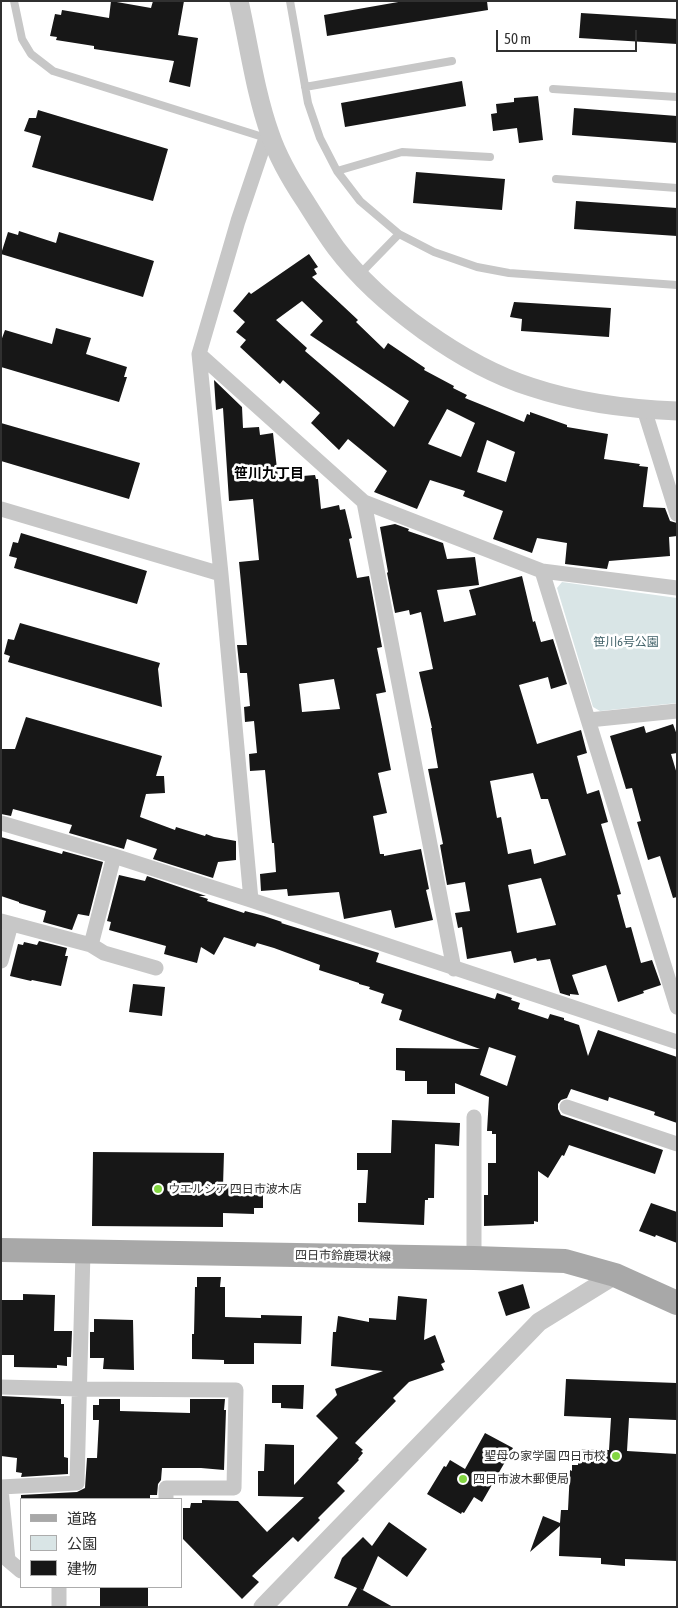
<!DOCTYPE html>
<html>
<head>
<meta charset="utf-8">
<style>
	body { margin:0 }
	#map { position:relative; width:678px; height:1608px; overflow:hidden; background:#fff; font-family:"Asap Condensed","Noto Sans JP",sans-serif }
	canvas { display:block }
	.frame { position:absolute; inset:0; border:2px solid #303030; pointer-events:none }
	.legend { position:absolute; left:20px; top:1498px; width:162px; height:90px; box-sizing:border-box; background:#fff; border:1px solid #acacac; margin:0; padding:6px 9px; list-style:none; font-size:15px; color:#303030 }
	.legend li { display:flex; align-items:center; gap:10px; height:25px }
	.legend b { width:25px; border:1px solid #acacac }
	.scale { position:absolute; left:496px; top:30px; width:141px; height:22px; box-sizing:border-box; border:2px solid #303030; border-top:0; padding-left:6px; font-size:15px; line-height:18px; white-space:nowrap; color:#303030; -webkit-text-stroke:4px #fff; paint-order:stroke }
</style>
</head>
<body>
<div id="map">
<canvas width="678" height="1608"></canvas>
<div class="frame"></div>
<ul class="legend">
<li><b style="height:6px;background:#a8a8a8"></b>道路</li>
<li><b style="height:14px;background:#d9e5e6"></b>公園</li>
<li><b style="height:14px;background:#171717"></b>建物</li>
</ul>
<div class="scale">50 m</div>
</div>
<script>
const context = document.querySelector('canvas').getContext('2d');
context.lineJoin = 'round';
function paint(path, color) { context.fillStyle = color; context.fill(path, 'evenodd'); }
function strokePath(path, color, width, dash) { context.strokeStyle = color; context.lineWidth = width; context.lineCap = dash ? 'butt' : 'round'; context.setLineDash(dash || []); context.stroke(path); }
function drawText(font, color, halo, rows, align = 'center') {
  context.font = font + ' "Asap Condensed","Noto Sans JP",sans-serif'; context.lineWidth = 5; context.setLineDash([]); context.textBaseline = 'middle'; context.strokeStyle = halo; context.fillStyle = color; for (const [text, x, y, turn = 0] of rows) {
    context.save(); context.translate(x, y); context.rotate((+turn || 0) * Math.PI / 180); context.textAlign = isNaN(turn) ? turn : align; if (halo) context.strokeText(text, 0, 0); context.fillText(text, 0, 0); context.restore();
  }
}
paint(new Path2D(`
	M562,582L677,598V703L600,711L593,707L557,588Z`), '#d9e5e6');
paint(new Path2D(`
	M111,1L151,8L153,1H184L178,35L198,38L190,87L169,82L174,61L94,49V46L56,40L57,37L50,36L55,14L61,15L62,10L109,18Z
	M404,1H487L488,10L327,36L324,15Z
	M581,13L677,19V44L579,38Z
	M462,81L466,106L345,127L341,103Z
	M538,96L543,140L519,143L517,128L493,131L491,114L497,113L496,104L514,102V98Z
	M574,108L677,116V143L572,135Z
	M38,110L168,149L153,201L32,167L41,136L24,131L29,118H36Z
	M416,172L505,179L502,210L413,203Z
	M576,201L677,208V236L574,229Z
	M19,231L56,243L59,232L154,261L143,297L1,254L8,232L18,235Z
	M309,254L318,267L314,269L317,274L312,277L358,320L356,322L384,349L388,343L425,368L424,370L454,386L453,388L467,395L465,398L524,422L527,414L530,415V412L567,425V427L608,434L604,459L640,464L639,466L648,467L643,507L665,508L670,521L677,523V536L669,537L670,556L609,561L607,569L565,564L567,543L537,538L532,553L493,539L503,511L463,496L465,491L430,480L417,509L374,492L387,471L348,439L339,450L311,423L320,413L283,380L280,384L240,347L246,340L236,332L245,322L233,311L249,292L251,294ZM302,301L323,321L310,335L409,401L394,427L305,351L307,348L276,320ZM447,409L475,423L461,457L428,444ZM487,440L515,452L506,482L477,472Z
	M514,302L611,308L609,337L521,331L522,319L510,317Z
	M56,328L91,338L86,354L127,367L124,377H127L119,402L1,367V341L5,330L52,344Z
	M214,380L242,407L243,428L259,427L260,435L273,433L278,478L315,475L316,479H318L321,509L339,505L340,510L345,509L352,538L349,539L357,578L369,576L382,647L377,648L386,692L376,694L391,770L378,773L387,813L373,816L380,854H384V856L421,849L429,889L426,890L433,920L395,928L391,910L344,919L339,892L288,896L287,889L261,891L260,874L276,872L274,843H272L265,770L250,771L249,754L257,753L254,721L245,722L244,707L250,706L247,673H240L237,645H247L239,562L259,560L253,499L229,501L223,408L216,410ZM334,679L340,709L302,712L299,684Z
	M1,423L140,463L129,499L1,461Z
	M395,524L409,529L408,531L443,543L447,559L475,557L479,585L437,590L444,622L476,615L469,590L522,576L533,622L535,621L541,642L553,639L567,684L551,689L548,677L519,685L537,744L581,730L587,753L577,756L587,794L599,790L608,822L601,824L621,894L617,895L626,928L631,927L641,963L652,960L661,985L643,991L644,993L618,1002L606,965L572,975L579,995L570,994V996L560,993L550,959L537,961L536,958L514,963L511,951L467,959L462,927L458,928L455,913L470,911L465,882L447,885L440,845L443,844L428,769L438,768L431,728H432L419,672L433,669L421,612L410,615L409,610L395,613L387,573L388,572L380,527ZM533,773L541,799H548L566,855L534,864L531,849L508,854L501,817L497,818L490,781ZM541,878L556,925L517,933L508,885Z
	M21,533L147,571L137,604L14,568L17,558L9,556L13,542L18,543Z
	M20,623L160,663L158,669L162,707L8,662L10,656L4,654L8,639L14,640Z
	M26,717L162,756L156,776H164L165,793L146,794L140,817L175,830L176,827L205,836L206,834L214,837L236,841V860L218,862L213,878L153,859L157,849L127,839L124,849L69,833L72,825L13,809L11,816L1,814V749H15Z
	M673,724L677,735V753L671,754L677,774V897L673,898L660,856L648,860L637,822L641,821L632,788L626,789L610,736L644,726L646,733Z
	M1,837L62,854L63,851L103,862L89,916L78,914L72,930L43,922L46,911L19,903V902L1,896Z
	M119,875L145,881L147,876L206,896H199L208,899L207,901L244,913L245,911L264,916L282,922L281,923L379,953L376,962L495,999L497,993L512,998L511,1000L520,1003L518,1009L548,1019L550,1014L564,1018V1020L579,1025L588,1056L598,1030L677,1057V1123L654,1115L655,1112L609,1097L608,1101L571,1089L567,1098L561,1100L558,1104V1109L561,1115L663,1150L655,1174L569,1145L564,1156L562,1155L548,1178L538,1171V1222L534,1221V1224L484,1226V1195H488V1163H496V1134H492V1131H487L489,1097L455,1083V1094H427V1081H405V1071L396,1070V1048L480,1049L399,1020L402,1010L381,1003L384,994L369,989L370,987L359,984V983L319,970L320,965L274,948L257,943L255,947L224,937L214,955L201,947L197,963L164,954L166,946L109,930L111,922L107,921ZM489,1047L516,1056L507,1086L480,1075Z
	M39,941L67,948L65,956H68L61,986L32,980L31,981L10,976L18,944L23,945L24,942L37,945Z
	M133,984L165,987L162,1016L129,1012Z
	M392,1120L460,1123L459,1146L435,1144L434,1198H428V1200H425L424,1225L358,1222V1203H366L368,1170H357V1153H391Z
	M93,1152L224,1153L223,1186L263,1187V1208H254V1214L223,1213V1227L92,1226Z
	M651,1203L677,1212V1243L656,1235L655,1237L639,1231Z
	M197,1277H221L220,1287H225V1317L261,1318V1315L302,1316L301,1344L254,1343V1364H224V1360L192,1359V1334H194L195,1287H197Z
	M523,1284L530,1308L506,1316L498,1292Z
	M23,1294L55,1295L54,1331H72L71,1357H67V1366L57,1365V1368L14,1367V1355H1V1300H23Z
	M398,1296L427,1299L424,1340L435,1335L445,1362L441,1364L444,1370L409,1382L393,1398L396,1401L355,1443L363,1450L361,1451L363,1453L358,1459L359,1460L337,1483L345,1491L318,1518L320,1520L298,1542L293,1537L252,1576L259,1582L242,1599L183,1539V1508H190L191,1503H202V1500L238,1501L267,1532L304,1497L258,1496V1471H264L265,1444L294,1445V1485L338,1438L316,1416L337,1395L335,1389L383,1371L331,1366L333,1332H336L338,1316L369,1322V1318L396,1320Z
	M94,1319L133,1320L134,1370L103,1369L104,1358H90V1332H94Z
	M566,1379L677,1383L676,1420L629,1418L627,1451L677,1454V1561L625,1559V1566L601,1564V1558L559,1556L560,1526L530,1552L543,1516L560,1523L561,1510H568L570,1470L572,1471V1465H578V1449L609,1450L611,1418L564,1416Z
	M272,1385H304L303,1409L281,1408V1403H272Z
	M1,1396L61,1399V1404H64V1457L68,1458V1474L21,1477L22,1473L16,1472L17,1458L1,1456Z
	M99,1399H120V1411L190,1413V1399H225L224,1410H226L224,1470L201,1468H162L161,1480L158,1484L157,1495H150V1499H21V1495L77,1492L85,1488L87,1458H97L99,1420H93V1405H99Z
	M485,1433L513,1448L482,1502L474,1497L464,1513L462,1512L461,1514L427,1494L444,1466L446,1467L450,1460L465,1469Z
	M389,1522L427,1549L407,1577L378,1556L363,1590L359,1588L393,1607H347L357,1588L334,1578L342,1558L363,1537L372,1546Z
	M100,1587L148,1588V1607H100Z`), '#171717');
strokePath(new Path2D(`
	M14,1L22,39L31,54L53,71L266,138
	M290,1L308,103L320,138L337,171L360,201L399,234L434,252L477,267L509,273L677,285
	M305,87L452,61
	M553,89L677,97
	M337,171L402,152L490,157
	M556,179L677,188
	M360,274L399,234`), '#c7c7c7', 8);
strokePath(new Path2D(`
	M199,354L364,502L542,571L677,588
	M644,409L677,514
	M364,502L454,969
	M1,509L221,574
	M542,571L677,1007
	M589,720L677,711
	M1,823L114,856L251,900L677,1042
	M251,900L221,574L199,354L238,221L266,138L270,134
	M1,921L91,945L114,856
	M91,945L104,953L156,968
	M1,961L11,924
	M567,1107L677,1144
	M474,1117V1258
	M1,1387L80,1389L236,1390L234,1488H166V1499
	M1,1487L77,1483L83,1251
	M1,1489L8,1560L21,1571
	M59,1607V1587`), '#c7c7c7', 15);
strokePath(new Path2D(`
	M239,1C249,45 255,92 270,134C278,158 291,180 305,201C315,217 325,233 336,248C379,305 464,366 531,387C579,403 627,409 677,411
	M263,1607L539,1322L615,1275`), '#c7c7c7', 19);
strokePath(new Path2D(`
	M1,1250L474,1258L565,1261L615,1275L677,1303`), '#a8a8a8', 24);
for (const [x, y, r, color] of [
	[158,1189,5,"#83d642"],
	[616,1456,5,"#83d642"],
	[463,1479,5,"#83d642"]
]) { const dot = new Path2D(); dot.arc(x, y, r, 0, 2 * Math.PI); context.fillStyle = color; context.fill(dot); strokePath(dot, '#fff', 2); }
drawText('12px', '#416168', '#fff', [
	["笹川6号公園",626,642]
]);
drawText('12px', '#303030', '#fff', [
	["ウエルシア 四日市波木店",168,1189],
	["聖母の家学園 四日市校",606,1456,"right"],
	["四日市波木郵便局",473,1479]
], 'left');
drawText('12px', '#303030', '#fff', [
	["四日市鈴鹿環状線",343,1256,1]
]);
drawText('bold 14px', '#000', '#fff', [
	["笹川九丁目",269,474]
]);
</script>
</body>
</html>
